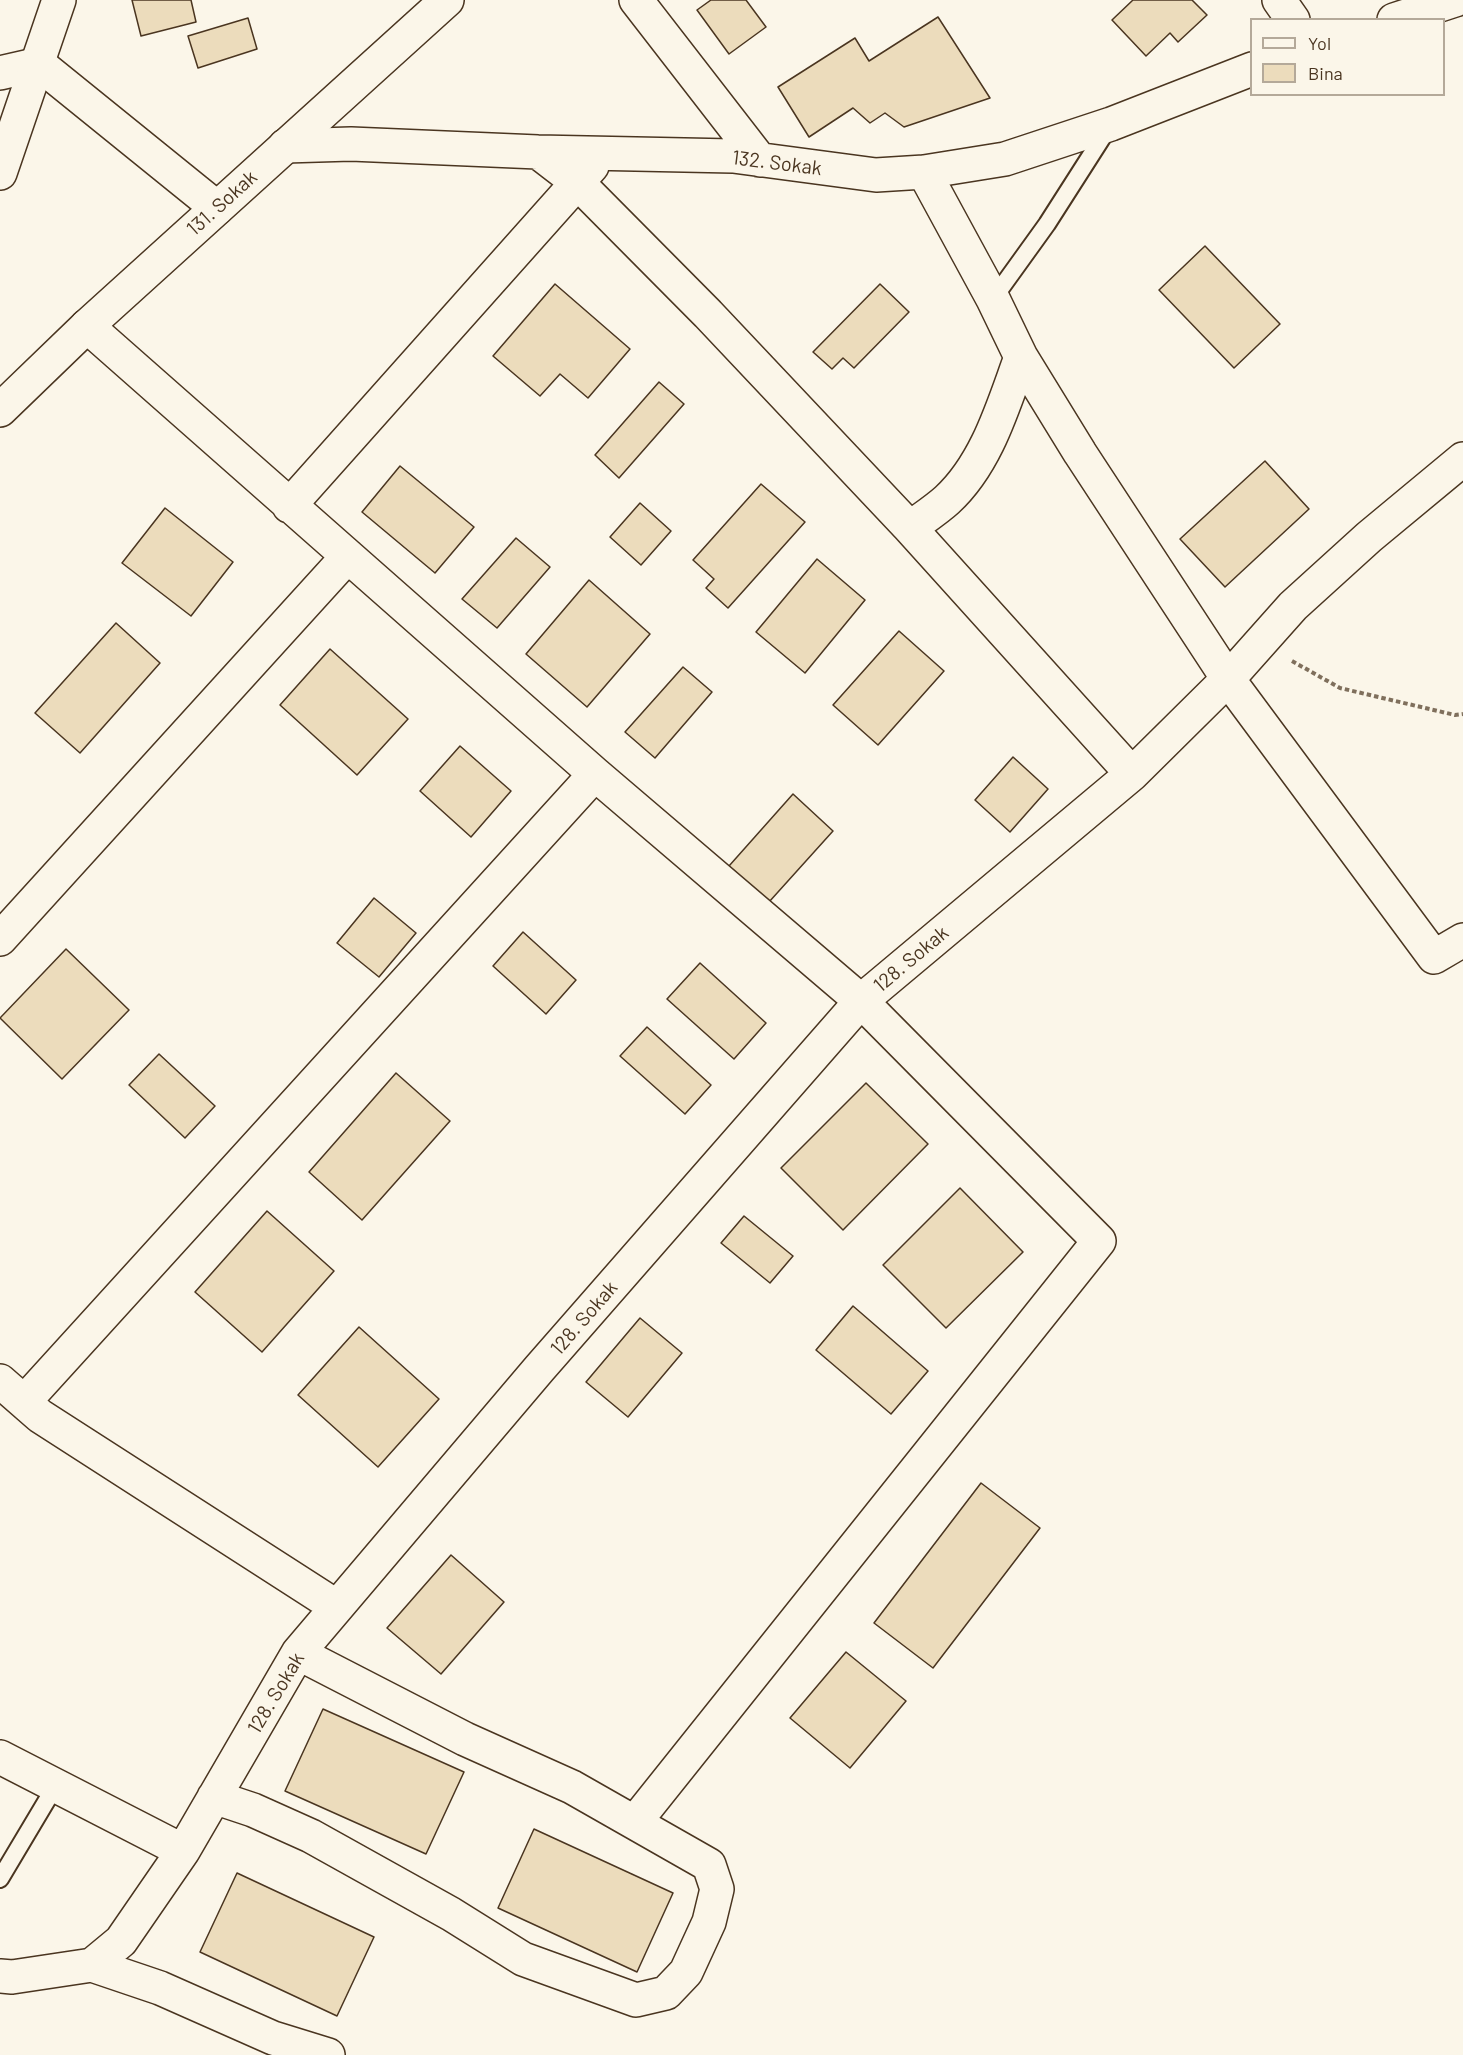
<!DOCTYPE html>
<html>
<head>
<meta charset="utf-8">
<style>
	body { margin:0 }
	#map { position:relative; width:1463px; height:2055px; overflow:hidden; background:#fbf6e9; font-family:Barlow,sans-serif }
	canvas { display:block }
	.legend { position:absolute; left:1250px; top:18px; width:195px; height:78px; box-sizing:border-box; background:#fbf6e9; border:2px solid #b4a999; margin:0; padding:8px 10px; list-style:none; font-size:18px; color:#4a3520 }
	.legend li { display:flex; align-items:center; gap:12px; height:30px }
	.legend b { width:30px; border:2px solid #b4a999 }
</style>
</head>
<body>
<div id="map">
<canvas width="1463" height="2055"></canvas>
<ul class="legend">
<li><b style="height:8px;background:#fbf6e9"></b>Yol</li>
<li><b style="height:16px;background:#ecdcbc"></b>Bina</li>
</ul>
</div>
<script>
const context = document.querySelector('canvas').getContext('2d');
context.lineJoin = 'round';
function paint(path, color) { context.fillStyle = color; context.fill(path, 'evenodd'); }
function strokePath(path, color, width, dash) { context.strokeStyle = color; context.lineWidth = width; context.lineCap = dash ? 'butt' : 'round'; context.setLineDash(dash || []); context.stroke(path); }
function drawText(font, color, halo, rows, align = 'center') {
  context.font = font + ' Barlow,sans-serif'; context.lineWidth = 4.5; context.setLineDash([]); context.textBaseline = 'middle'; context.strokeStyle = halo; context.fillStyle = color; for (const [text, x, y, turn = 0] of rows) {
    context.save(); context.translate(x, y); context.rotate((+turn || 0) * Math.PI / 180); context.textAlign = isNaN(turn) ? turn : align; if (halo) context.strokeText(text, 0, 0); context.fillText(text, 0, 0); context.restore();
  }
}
const building = new Path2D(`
	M132,0H191L196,22L141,36Z
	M711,0H746L766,27L729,54L697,10Z
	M1133,0H1192L1207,15L1178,42L1170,33L1146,56L1112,20Z
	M938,17L990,98L904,127L885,113L870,123L853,108L809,137L778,87L855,38L869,61Z
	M248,18L257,49L198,68L188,36Z
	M1205,246L1280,324L1234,368L1159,290Z
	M555,284L630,349L588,398L560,374L540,396L493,356Z
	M880,284L909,312L854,368L843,358L832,369L813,352Z
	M659,382L684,404L619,478L595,455Z
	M1265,461L1309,509L1225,587L1180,539Z
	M400,466L474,527L435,573L362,512Z
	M761,484L805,522L728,608L706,588L714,579L693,560Z
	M640,503L671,531L641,565L610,537Z
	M165,508L233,562L191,616L122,563Z
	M516,538L550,567L497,628L462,599Z
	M817,559L865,600L805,673L756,632Z
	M589,580L650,634L587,707L526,654Z
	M116,623L160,663L80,753L35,713Z
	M899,631L944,671L878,745L833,705Z
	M330,649L408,719L357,775L280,705Z
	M683,667L712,692L655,758L625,732Z
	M460,746L511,791L471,837L420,791Z
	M1013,757L1048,789L1010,832L975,800Z
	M793,794L833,831L769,902L729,866Z
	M374,898L416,933L379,977L337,943Z
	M523,932L576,980L546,1014L493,966Z
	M66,949L129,1010L62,1079L0,1018Z
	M700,963L766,1023L734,1059L667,999Z
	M647,1027L711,1085L685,1114L620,1056Z
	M159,1054L215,1106L185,1138L129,1085Z
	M396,1073L450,1121L362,1220L309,1172Z
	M866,1083L928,1144L843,1230L781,1168Z
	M960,1188L1023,1252L946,1328L883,1265Z
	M267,1211L334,1271L262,1352L195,1292Z
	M744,1216L793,1256L770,1283L721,1243Z
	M853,1306L928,1371L891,1414L816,1350Z
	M640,1318L682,1353L628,1417L586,1382Z
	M359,1327L439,1399L378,1467L298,1395Z
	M981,1483L1040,1528L933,1668L874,1623Z
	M451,1555L504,1602L441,1674L387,1628Z
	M846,1652L906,1701L850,1768L790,1718Z
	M323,1709L464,1772L426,1854L285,1791Z
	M534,1829L673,1893L637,1972L498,1908Z
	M237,1873L374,1937L337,2016L200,1952Z`);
paint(building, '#ecdcbc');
strokePath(building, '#4a3520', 1.5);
const service = new Path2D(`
	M993,299L1047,224L1109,127
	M0,1879L56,1785`);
const minor = new Path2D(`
	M636,0L760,160
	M1279,0L1293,20
	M1394,20L1455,0
	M0,73L39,64L217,208
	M285,146L351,144L538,152L733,156L876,175L924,172L1005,159L1111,124L1252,69
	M538,152L577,182L708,314L910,528L1132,774
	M924,172L993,299L1021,357L1080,453L1228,679L1434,957L1463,940
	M87,326L595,774L861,1001L1099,1241L635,1822
	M289,506L592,166
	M910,528C922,519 936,510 947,500C987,463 1003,406 1021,357
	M0,939L348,556
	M0,1381L40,1416L337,1607
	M24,1402L595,774
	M0,1757L183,1851
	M214,1797L253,1810L311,1836L451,1914L523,1959L636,2000L666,1993L686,1972L709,1922L717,1889L709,1865L572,1787L465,1739L298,1653
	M92,1965L160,1988L273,2038L328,2055
	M0,1976L12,1977L92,1965L121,1941L183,1851L298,1653L539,1369L861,1001L1132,774L1228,679L1293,606L1369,537L1463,459`);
const tertiary = new Path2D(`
	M0,173L59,0
	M0,410L87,326L447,0`);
strokePath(service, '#4a3520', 20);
strokePath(minor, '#4a3520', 36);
strokePath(tertiary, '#4a3520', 36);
strokePath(new Path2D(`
	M1292,661L1340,688L1455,715L1463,714`), '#7f6f5c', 4, [4.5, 3]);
strokePath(service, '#fbf6e9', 16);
strokePath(minor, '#fbf6e9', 33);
strokePath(tertiary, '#fbf6e9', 33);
drawText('20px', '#4a3520', '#fbf6e9', [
	["132. Sokak",777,163,7],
	["131. Sokak",222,203,-42],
	["128. Sokak",911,959,-40],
	["128. Sokak",584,1318,-49],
	["128. Sokak",276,1693,-59]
]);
</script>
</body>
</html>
